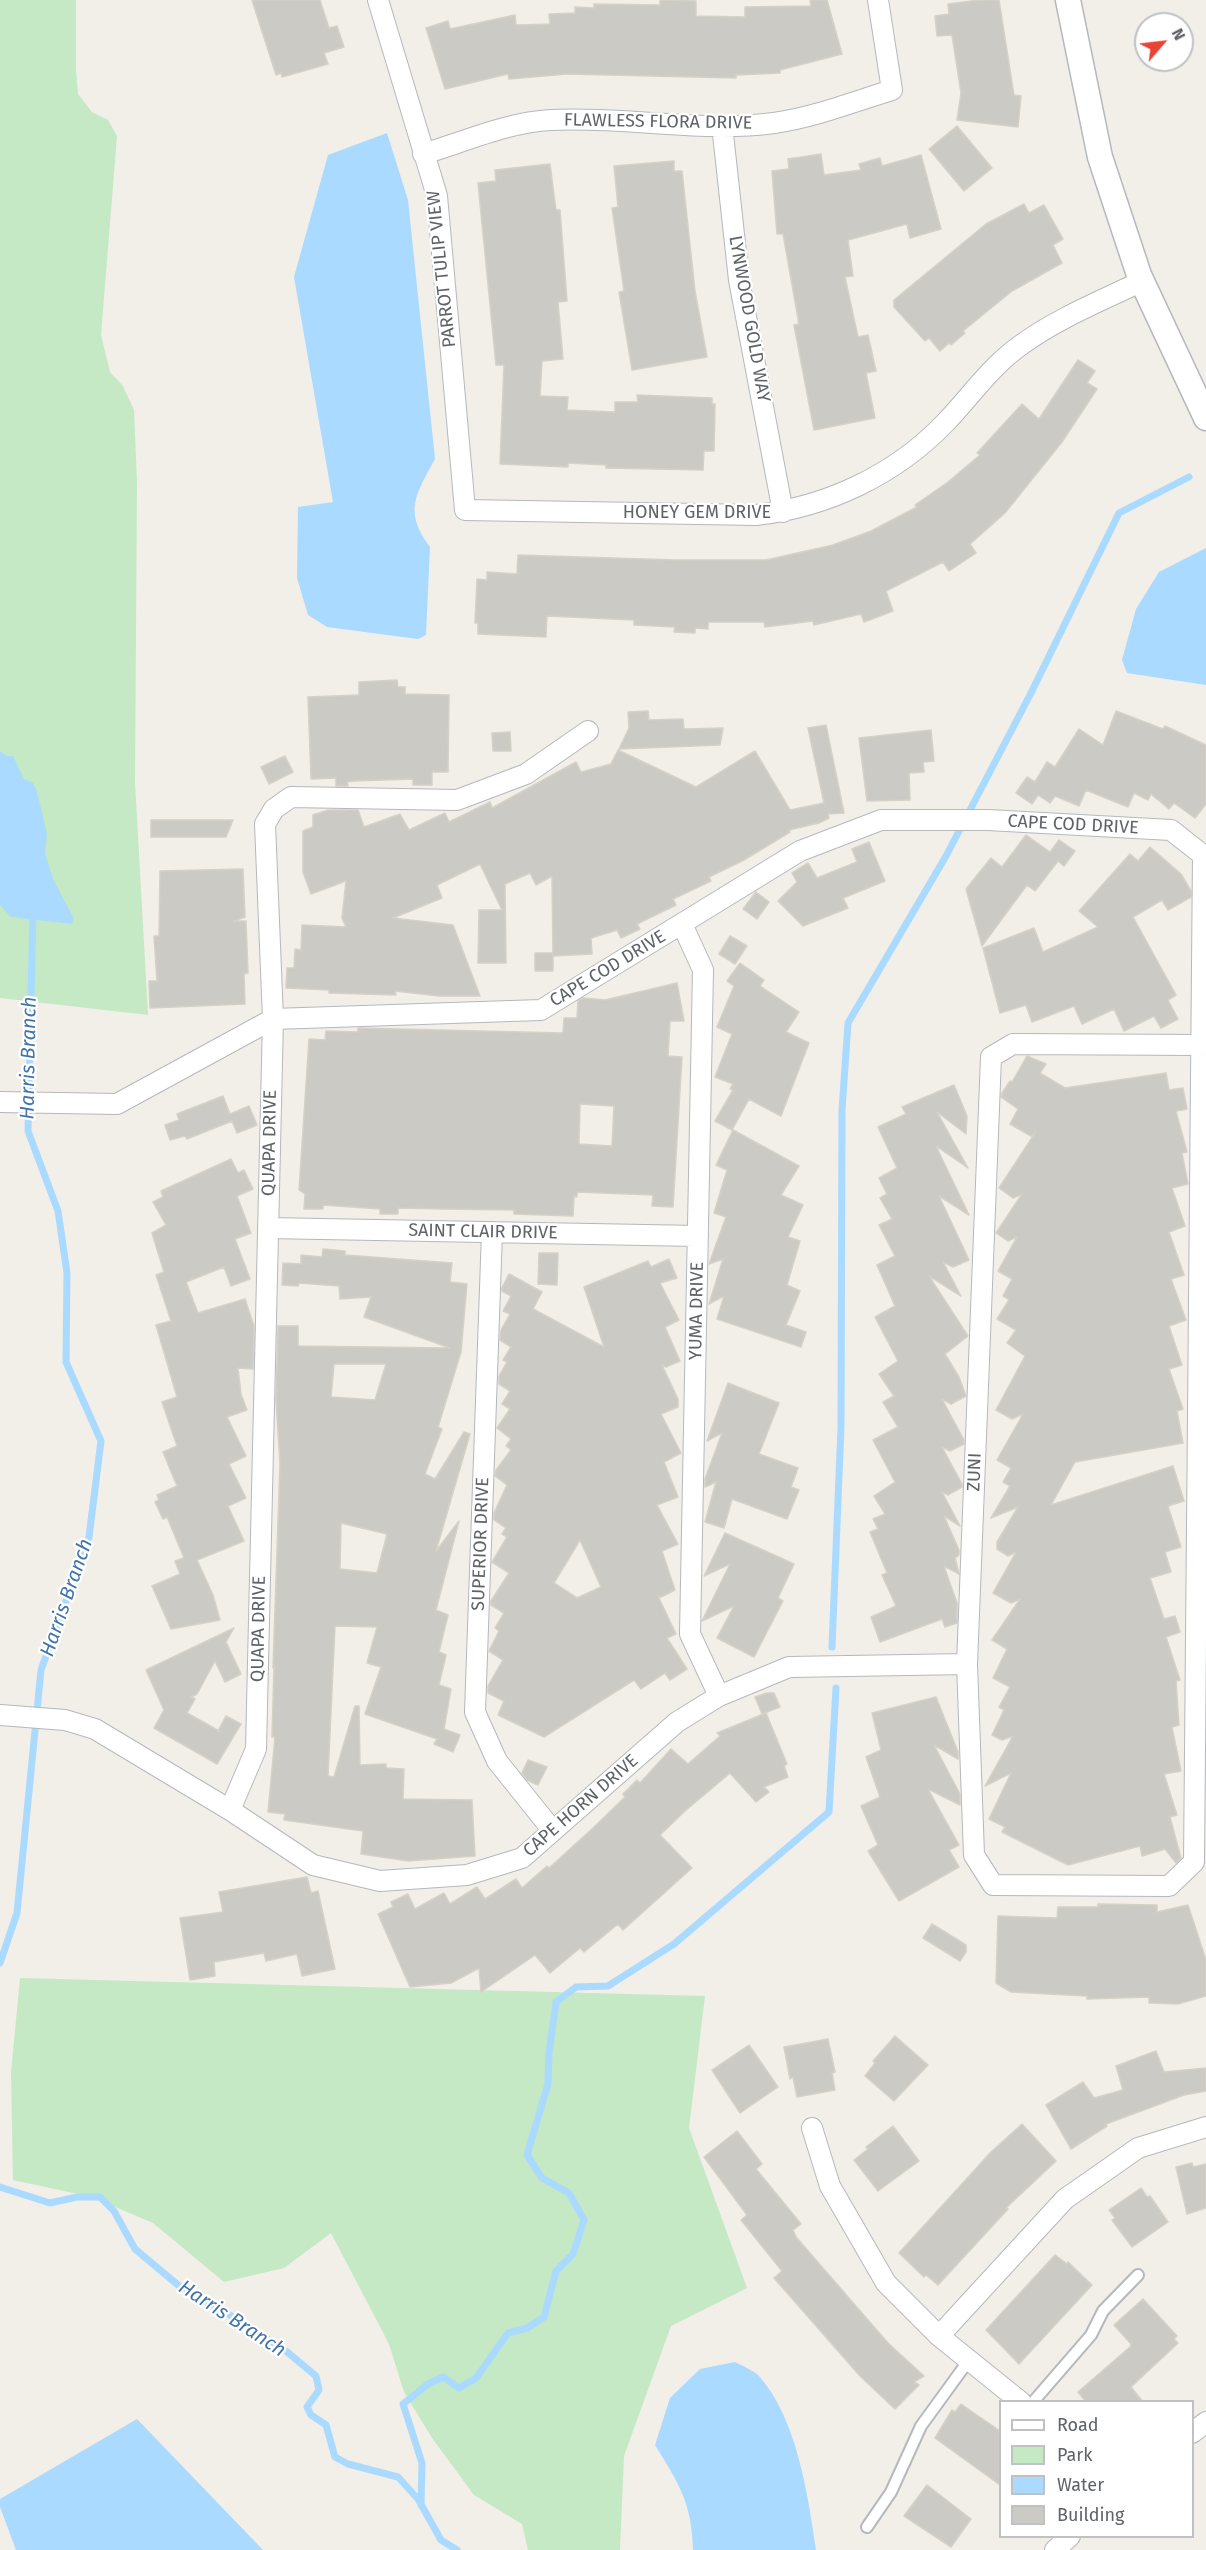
<!DOCTYPE html>
<html>
<head>
<meta charset="utf-8">
<style>
	body { margin:0 }
	#map { position:relative; width:1206px; height:2550px; overflow:hidden; background:#f1efe8; font-family:"Fira Sans",sans-serif }
	canvas { display:block }
	.legend { position:absolute; left:999px; top:2400px; width:195px; height:138px; box-sizing:border-box; background:#fff; border:2px solid #bfc1c3; margin:0; padding:8px 10px; list-style:none; font-size:18px; color:#5f6368 }
	.legend li { display:flex; align-items:center; gap:12px; height:30px }
	.legend b { width:30px; border:2px solid #bfc1c3 }
	.north { position:absolute; left:1134px; top:12px; width:60px; height:60px; box-sizing:border-box; background:#fff; border:2px solid #bfc1c3; border-radius:50%; rotate:62deg; font-size:16px; font-weight:700; line-height:24px; text-align:center; color:#5f6368 }
	.north::after { content:''; display:block; margin:auto; width:21px; height:27px; background:#ea4335; clip-path:polygon(50% 0,100% 100%,50% 72%,0 100%) }
</style>
</head>
<body>
<div id="map">
<canvas width="1206" height="2550"></canvas>
<ul class="legend">
<li><b style="height:8px;background:#fff"></b>Road</li>
<li><b style="height:16px;background:#c5e8c5"></b>Park</li>
<li><b style="height:16px;background:#aadaff"></b>Water</li>
<li><b style="height:16px;background:#cccac5"></b>Building</li>
</ul>
<div class="north">N</div>
</div>
<script>
const context = document.querySelector('canvas').getContext('2d');
context.lineJoin = 'round';
function paint(path, color) { context.fillStyle = color; context.fill(path, 'evenodd'); }
function strokePath(path, color, width, dash) { context.strokeStyle = color; context.lineWidth = width; context.lineCap = dash ? 'butt' : 'round'; context.setLineDash(dash || []); context.stroke(path); }
function drawText(font, color, halo, rows, align = 'center') {
  context.font = font + ' "Fira Sans",sans-serif'; context.lineWidth = 4.5; context.setLineDash([]); context.textBaseline = 'middle'; context.strokeStyle = halo; context.fillStyle = color; for (const [text, x, y, turn = 0] of rows) {
    context.save(); context.translate(x, y); context.rotate((+turn || 0) * Math.PI / 180); context.textAlign = isNaN(turn) ? turn : align; if (halo) context.strokeText(text, 0, 0); context.fillText(text, 0, 0); context.restore();
  }
}
paint(new Path2D(`
	M0,0H76V69L78,94L92,112L108,120L117,136L101,335L110,372L123,386L134,410L137,482L135,782L148,1015L0,998Z
	M20,1978L705,1996L689,2128L747,2288L671,2326L624,2456L620,2550H528L522,2524L474,2495L432,2438L404,2392L389,2344L331,2233L284,2268L224,2282L153,2223L92,2197L13,2180L11,2073Z`), '#c5e8c5');
paint(new Path2D(`
	M387,133L408,200L435,459C416,494 403,511 430,547L426,635L418,639L327,627L308,615L297,578L298,507L333,502L294,277L328,155Z
	M1206,548V685L1127,673L1122,660L1136,609L1159,572Z
	M0,751L6,756H13L24,779L32,782L36,788L47,834L45,853L53,879L74,919L72,924L11,917L0,905Z
	M735,2362C742,2366 753,2370 759,2376C797,2419 808,2495 816,2550H693C692,2503 679,2484 655,2445L670,2398L700,2369Z
	M137,2419L263,2550H16L0,2507V2499Z`), '#aadaff');
strokePath(new Path2D(`
	M832,1647L841,1427L842,1110L848,1023L946,856L1032,691L1119,513L1189,477
	M0,1963L17,1913L41,1670L89,1537L101,1441L66,1362L67,1273L58,1211L28,1131L33,912
	M0,2187L50,2203L77,2197H100L114,2211L135,2249L178,2285L245,2324L286,2351L316,2376L319,2390L307,2407L311,2415L326,2425L335,2457L348,2464L398,2477L418,2499L441,2540L457,2550
	M421,2505L422,2463L403,2404L428,2384L443,2377L459,2388L476,2378L508,2333L527,2328L544,2317L556,2271L573,2254L584,2220L569,2193L542,2178L527,2155L548,2084L549,2053L556,2002L576,1987L608,1986L674,1944L829,1812L836,1688`), '#aadaff', 7);
const building = new Path2D(`
	M252,0H320L329,28L337,26L344,47L324,53L328,64L282,77L281,73L276,75Z
	M660,0L696,1V16L745,17V7L811,6L810,0H827L842,54L780,70V73L736,75V78L567,74L509,79L508,74L445,89L426,28L448,21L450,29L515,15L516,25L550,24L549,14L575,13V7L594,8V4L660,5Z
	M979,0H999L1014,95L1021,96L1018,127L957,120L961,93L952,35L937,36L935,16L949,14L948,4Z
	M957,126L992,168L964,191L929,149Z
	M821,154L824,175L861,170L859,164L880,158L882,166L921,155L941,229L910,238L907,224L848,240L853,276L845,277L858,337L868,335L876,371L866,373L875,418L814,430L794,325L799,324L783,234H777L772,171L789,169L788,159Z
	M674,161V171H682L695,291L707,357L632,370L619,292L624,291L612,208L618,207L614,166Z
	M550,164L556,210H560L567,301L558,302L563,359L542,361L540,396L568,397L567,410L615,412V402H638L637,395L712,398V404H715L714,451H704L703,470L606,468V465L568,463V467L500,464L504,365H496L478,183L496,181L495,170Z
	M1024,204L1029,213L1044,205L1063,239L1053,245L1062,263L1012,291L963,331L965,333L951,345L949,343L940,351L929,338L925,341L894,307V300L986,224Z
	M1078,360L1095,371L1087,383L1097,389L1062,442L1005,513L970,544L976,553L949,571L943,562L886,591L893,611L864,622L861,614L814,625L813,621L765,627L764,622H708V629L695,628V633L674,632L675,627L634,625V620L547,616L546,637L478,634V623H475L477,579L487,580V572L517,574L518,555L676,560H766L833,545L871,531L917,507L915,505L948,482L980,455L977,453L1022,404L1039,419Z
	M397,680L398,687H405V694L449,695L448,772H432V785H413V779L354,781L347,782L348,786H336V778L311,779L308,697L359,695V682Z
	M648,711L649,720L683,719L684,729L723,728L720,745L619,749L629,728L628,712Z
	M1116,711L1163,729L1165,726L1206,745V804L1195,818L1174,803L1169,809L1151,794L1148,800L1134,793L1128,807L1086,790L1079,806L1055,796L1050,803L1038,795L1032,804L1016,793L1027,777L1035,782L1047,762L1055,767L1079,729L1103,745Z
	M826,725L844,813L828,814L829,818L819,823L789,830L790,832L744,860L709,877L711,881L673,899L676,905L637,924L640,929L621,938L617,930L591,938L592,954L553,956L552,876L536,885L530,873L505,884L506,963H478L479,910H502L480,864L437,885L442,898L393,918L453,925L480,996H439L395,991L396,995L329,993V990L286,988L287,968H294L295,949L301,950L302,925L346,927L342,918L346,881L311,894L303,872V831L313,827V815L328,810H358L364,827L400,814L409,830L445,813L449,822L490,802L492,808L576,762L581,772L611,764L618,750L696,787L755,751L790,810L824,803L808,728Z
	M931,730L934,761L923,762L924,772L909,773L910,800L867,801L859,738Z
	M510,732L511,751H493L492,733Z
	M285,756L293,772L269,784L261,767Z
	M151,820H233L226,837H151Z
	M1026,835L1050,852L1059,840L1075,851L1064,866L1058,861L1035,891L1027,885L982,946L966,889L991,858L1002,867Z
	M869,842L885,881L843,898L848,908L803,926L778,901L797,882L792,873L808,863L817,878L857,862L852,849Z
	M1150,847L1181,874L1191,891V897L1168,910L1162,900L1133,917L1176,995L1168,1000L1178,1019L1161,1028L1154,1016L1124,1031L1114,1009L1082,1024L1074,1006L1032,1022L1026,1005L1000,1013L983,948L1034,928L1043,952L1098,927L1079,911L1130,854L1138,861Z
	M243,869L245,917L234,921H246L248,973L244,974L245,1004L150,1008L149,981H157L154,936H159L160,871Z
	M756,892L769,902L757,919L743,909Z
	M730,936L747,946L735,964L719,954Z
	M535,953H553V971H535Z
	M740,963L764,980L760,986L799,1012L786,1032L809,1043L781,1116L749,1099L732,1130L715,1121L733,1090L730,1089L733,1084L715,1077L732,1034L717,1027L734,986L727,981Z
	M677,983L684,1021H670L668,1056L682,1057L673,1207L652,1206L653,1195L577,1192V1197L574,1196L573,1216L514,1214V1210L442,1209L398,1208V1214H380V1209L323,1205V1209H304L305,1194L299,1190L309,1039L325,1040L326,1031L358,1032V1028L563,1033L564,1018H577L578,1001L583,998L605,1000ZM580,1104L614,1106L612,1146L579,1144Z
	M1027,1056L1046,1064L1040,1073L1065,1088L1166,1073L1169,1090L1183,1088L1187,1109L1176,1111L1187,1152L1182,1153L1188,1184L1172,1188L1185,1226L1169,1232L1184,1275L1171,1279L1186,1320L1169,1326L1182,1365L1169,1369L1183,1409L1177,1411L1183,1443L1075,1462L1051,1505L1173,1466L1184,1501L1168,1506L1181,1547L1165,1552L1171,1572L1150,1578L1164,1619L1175,1616L1180,1632L1166,1637L1180,1680L1176,1681L1179,1725L1172,1727L1181,1771L1164,1774L1177,1815L1170,1817L1181,1858L1176,1863L1165,1849L1142,1856L1140,1846L1068,1865L1002,1832L1005,1827L989,1819L1011,1773L985,1786L1013,1736L1002,1740L992,1735L1004,1710L999,1707L1010,1687L993,1678L1007,1649L992,1640L1020,1599L1011,1603L993,1593L1016,1552L1008,1556L997,1549V1542L1018,1507L991,1518L1010,1486L1003,1482L1011,1468L997,1460L1023,1414L1012,1419L996,1410L1025,1356L1007,1343L1016,1330L997,1319L1009,1300L1003,1296L1012,1279L998,1271L1017,1237L1008,1241L996,1233L1022,1194L1013,1198L999,1188L1035,1133L1031,1136L1010,1124L1018,1109L1001,1097L1002,1093L1010,1081L1012,1082Z
	M954,1085L967,1116L966,1134L937,1112L968,1168L936,1146L969,1215L939,1196L969,1260L953,1267L943,1262L961,1296L929,1276L968,1336L945,1354L959,1377L966,1396L951,1404L942,1399L964,1440V1444L950,1451L942,1447L962,1484V1487L948,1495L942,1492L960,1526L944,1516L959,1550V1555L955,1558L959,1574L944,1566L957,1603V1623L945,1627L942,1619L880,1642L871,1617L896,1606L882,1575L887,1573L870,1532L878,1529L873,1519L885,1514L874,1496L895,1482L873,1440L898,1427L883,1402L894,1396L879,1374L898,1361L875,1317L895,1306L877,1265L895,1256L879,1225L892,1219L880,1198L887,1194L879,1178L897,1168L878,1127L906,1114L902,1107Z
	M223,1096L230,1114L249,1106L257,1125L237,1133L232,1121L187,1139L185,1136L170,1140L165,1125L179,1120L177,1114Z
	M733,1130L799,1166L781,1195L803,1205L788,1237L800,1241L787,1285L800,1291L786,1325L806,1332L801,1347L717,1319L724,1296L709,1304L723,1259L709,1264L726,1217L714,1213L727,1170L716,1165Z
	M231,1159L238,1173L244,1170L253,1189L237,1196L251,1233L235,1239L250,1279L231,1286L224,1267L186,1282L198,1313L245,1299L254,1326L253,1369L238,1368L241,1394L247,1410L227,1417L246,1456L229,1464L246,1498L228,1506L244,1541L197,1560L213,1595L220,1620L171,1629L152,1586L180,1574L175,1561L184,1558L167,1517L163,1519L155,1502L159,1500L157,1495L177,1486L163,1452L177,1446L162,1402L177,1397L156,1325L171,1321L156,1275L164,1272L152,1233L166,1225L153,1202L163,1197L161,1191Z
	M323,1249L345,1251V1255L452,1263L450,1282L467,1284L461,1352L438,1427L442,1429L425,1474L435,1479L464,1432L470,1434L436,1551L459,1521L436,1610L448,1615L439,1652L446,1655L439,1685L451,1689L444,1729L460,1735L453,1752L434,1744L437,1739L365,1714L381,1667L367,1663L377,1627L335,1626L328,1776L334,1777L355,1706H359L360,1765L386,1764V1768L404,1769L403,1799L472,1800L475,1856L408,1861L361,1854L363,1831L284,1820L285,1814L268,1812L275,1737H272L274,1666L273,1668L280,1463L276,1400L278,1326H298V1346L450,1348L364,1317L371,1297L340,1299L339,1286L299,1283L298,1286L282,1285L283,1263L301,1264V1255L322,1257ZM334,1364H386L375,1400L331,1397ZM341,1523L387,1534L377,1573L340,1569Z
	M539,1253H558L557,1285L538,1284Z
	M669,1259L677,1278L660,1283L679,1320L665,1327L680,1361L666,1367L662,1365L678,1399V1407L661,1414L681,1453L664,1462L678,1497L657,1505L678,1544L662,1551L675,1590L661,1597L658,1596L676,1634L667,1638L687,1669L670,1680L665,1673L641,1689L634,1680L544,1737L498,1715L504,1701L488,1693V1686L503,1660L489,1651L499,1631L495,1628L504,1613L491,1605V1601L509,1573L492,1562L507,1537L502,1534L506,1528L494,1520V1513L507,1485L495,1476L496,1470L511,1450L506,1446L511,1439L497,1428L510,1409L502,1404L510,1391L499,1384V1376L507,1362L503,1360L511,1347L500,1340L501,1330L510,1314L503,1311L511,1296L502,1291V1288L509,1274L542,1292L533,1309L604,1347L584,1287L648,1261L651,1267ZM580,1540L601,1587L577,1598L554,1583Z
	M728,1383L779,1403L759,1454L798,1468L791,1487L799,1490L787,1519L732,1499L724,1528L705,1522L716,1482L705,1487V1479L722,1433L707,1441Z
	M725,1533L794,1564L778,1598L783,1601L754,1657L717,1638L734,1606L702,1621L730,1564L704,1576Z
	M234,1628L226,1642L241,1674L225,1682L215,1661L197,1694L191,1697L195,1699L187,1713L221,1732L218,1731L226,1716L241,1724L217,1764L154,1728L164,1710L146,1670Z
	M767,1693H774L780,1707L762,1714L755,1697Z
	M936,1697L958,1752V1759L934,1745L960,1794V1805L928,1789L959,1845L949,1850L959,1867L899,1901L868,1851L878,1845L861,1806L880,1797L866,1757L881,1750L872,1713Z
	M766,1713L787,1764L784,1766L788,1777L764,1787L769,1792L756,1802L730,1773L685,1811L660,1835L692,1868L623,1930L618,1924L584,1952L580,1948L550,1973L535,1955L481,1992L479,1968L451,1983L410,1987L378,1914L393,1907L391,1902L408,1894L415,1909L444,1893L450,1904L477,1887L485,1899L516,1879L522,1888L547,1866L549,1868L593,1828L625,1797L623,1794L637,1780L640,1783L671,1749L688,1764L720,1736L717,1733Z
	M528,1760L547,1767L538,1785L527,1780L522,1773Z
	M307,1877L311,1893L318,1891L335,1969L302,1976L297,1954L266,1961L264,1953L214,1962L215,1976L190,1980L180,1918L223,1912L219,1892Z
	M1098,1904L1157,1905V1912L1188,1905L1206,1960V1996L1178,2004L1149,2003V1997L1087,1999V1996L1011,1992L996,1983L998,1916L1057,1918L1058,1907H1098Z
	M932,1924L966,1945V1952L960,1961L923,1938Z
	M895,2036L928,2065L894,2101L865,2076L875,2063L873,2061Z
	M828,2039L835,2072L832,2073L835,2090L797,2097L793,2077L790,2079L784,2047Z
	M749,2045L778,2087L740,2113L712,2070Z
	M1156,2051L1164,2072L1206,2068V2091L1184,2095L1106,2124L1107,2126L1071,2149L1046,2105L1083,2082L1094,2098L1123,2090L1116,2066Z
	M1022,2124L1056,2161L1006,2208L1008,2209L938,2285L926,2275L924,2277L899,2253L991,2152Z
	M893,2126L919,2161L878,2191L854,2160L868,2149L866,2147Z
	M737,2131L762,2164L756,2169L801,2224L793,2230L796,2237L888,2343L924,2376L914,2382L919,2385L895,2409L860,2376L774,2278L782,2271L741,2220L747,2215L704,2157Z
	M1192,2163L1193,2167L1206,2164V2208L1187,2214L1176,2167Z
	M1141,2188L1147,2197L1150,2196L1168,2222L1132,2247L1112,2220L1115,2218L1109,2210Z
	M1055,2255L1067,2264L1068,2262L1092,2285L1019,2364L986,2330Z
	M1143,2299L1177,2336L1174,2339L1178,2343L1131,2387L1143,2402H1086L1078,2392L1130,2347L1131,2344L1114,2325Z
	M961,2404L1000,2431V2485L935,2438L952,2410L955,2412Z
	M927,2485L971,2519L951,2547L904,2516Z`);
paint(building, '#cccac5');
strokePath(building, '#d6d1c6', 1.5);
const service = new Path2D(`
	M1033,2402L1091,2335L1103,2311L1138,2275
	M867,2527L891,2492L921,2426L969,2360`);
const minor = new Path2D(`
	M378,0L437,196L465,510L756,515C827,507 895,475 945,423C970,397 991,366 1021,345C1058,318 1101,301 1142,281
	M722,125L739,280L783,512
	M423,154C464,142 508,122 551,120C625,116 700,133 774,123C815,117 853,102 892,90L878,0
	M682,924L703,970L690,1634L719,1696
	M0,1102L117,1104L273,1019L541,1010L800,851L881,820H988L1171,830L1203,855L1194,1862L1169,1886L993,1885L974,1855L967,1664L991,1057L1013,1044L1202,1045
	M268,1228L698,1236
	M492,1232L475,1712L497,1761L553,1831
	M0,1715L65,1720L95,1729L230,1810L313,1865L380,1881L467,1875L522,1858L677,1722L719,1696L789,1667L967,1664
	M230,1810L256,1749L273,1019L265,824L274,809L291,797L457,800L526,774L588,731
	M812,2128L830,2186L886,2283L939,2336L1021,2402
	M939,2336L1065,2199L1138,2148L1206,2127
	M1192,2433L1206,2422
	M1055,2550L1070,2536`);
const tertiary = new Path2D(`
	M1068,0L1100,157L1139,275L1206,418`);
strokePath(service, '#b5b8bc', 14);
strokePath(minor, '#b5b8bc', 22);
strokePath(tertiary, '#b5b8bc', 27);
strokePath(service, '#fff', 10);
strokePath(minor, '#fff', 20);
strokePath(tertiary, '#fff', 24);
drawText('18px', '#5f6368', '#fff', [
	["FLAWLESS FLORA DRIVE",658,122,1],
	["PARROT TULIP VIEW",442,269,-96],
	["LYNWOOD GOLD WAY",749,319,80],
	["HONEY GEM DRIVE",697,513],
	["CAPE COD DRIVE",1073,825,3],
	["CAPE COD DRIVE",608,969,-31],
	["QUAPA DRIVE",270,1143,-89],
	["SAINT CLAIR DRIVE",483,1232,1],
	["YUMA DRIVE",697,1311,-89],
	["ZUNI",975,1472,-88],
	["SUPERIOR DRIVE",481,1544,-88],
	["QUAPA DRIVE",259,1629,-89],
	["CAPE HORN DRIVE",581,1806,-41]
]);
drawText('italic 20px', '#4174aa', '#fff', [
	["Harris Branch",29,1058,-89],
	["Harris Branch",67,1598,-71],
	["Harris Branch",232,2319,33]
]);
</script>
</body>
</html>
